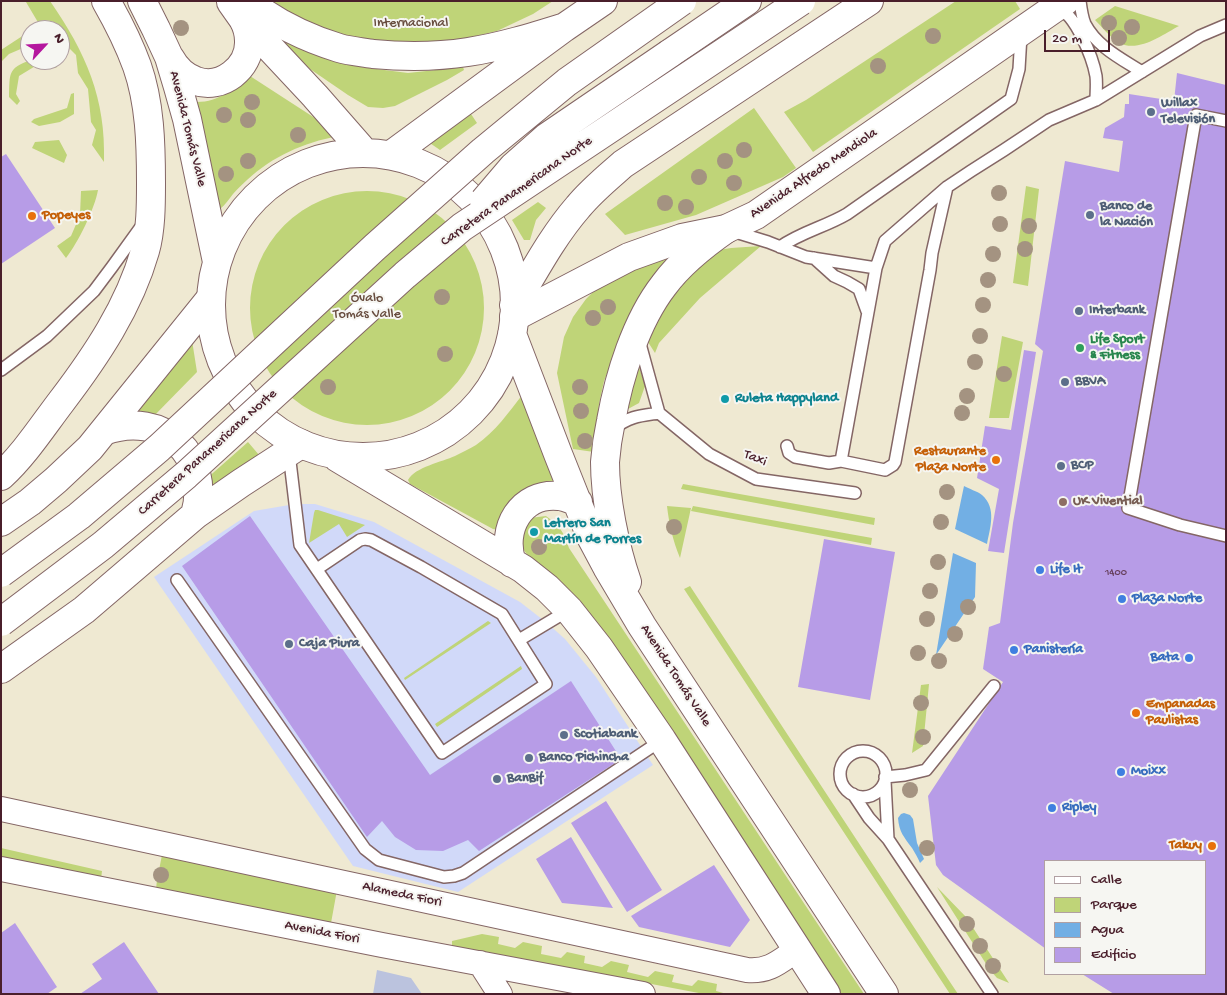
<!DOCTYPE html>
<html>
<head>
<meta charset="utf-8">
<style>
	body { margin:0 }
	#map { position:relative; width:1227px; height:995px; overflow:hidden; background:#efe9d2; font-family:"Gochi Hand",sans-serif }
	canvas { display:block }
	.frame { position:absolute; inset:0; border:2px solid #4a1f2b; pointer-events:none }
	.legend { position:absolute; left:1044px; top:860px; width:162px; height:115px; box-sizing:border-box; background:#f6f6f2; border:1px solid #b1a0a2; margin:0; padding:6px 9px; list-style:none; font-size:15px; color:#4a1f2b }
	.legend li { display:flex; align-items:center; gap:10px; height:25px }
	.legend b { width:25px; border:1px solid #b1a0a2 }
	.north { position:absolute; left:20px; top:20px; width:50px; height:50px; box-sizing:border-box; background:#f6f6f2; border:1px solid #b1a0a2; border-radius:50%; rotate:65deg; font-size:14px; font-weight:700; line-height:20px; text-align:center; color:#4a1f2b }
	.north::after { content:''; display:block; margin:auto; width:18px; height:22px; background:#b5179e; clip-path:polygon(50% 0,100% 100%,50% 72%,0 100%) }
	.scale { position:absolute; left:1044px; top:30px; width:66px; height:22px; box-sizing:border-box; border:2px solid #4a1f2b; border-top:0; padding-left:6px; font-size:15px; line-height:18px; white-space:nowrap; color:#4a1f2b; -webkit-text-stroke:4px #f6f6f2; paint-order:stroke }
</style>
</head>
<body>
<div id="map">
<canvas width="1227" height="995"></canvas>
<div class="frame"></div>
<ul class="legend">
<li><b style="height:6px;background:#fff"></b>Calle</li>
<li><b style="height:14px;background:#bfd478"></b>Parque</li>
<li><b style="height:14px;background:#72afe4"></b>Agua</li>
<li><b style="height:14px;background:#b79ce7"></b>Edificio</li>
</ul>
<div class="north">N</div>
<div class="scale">20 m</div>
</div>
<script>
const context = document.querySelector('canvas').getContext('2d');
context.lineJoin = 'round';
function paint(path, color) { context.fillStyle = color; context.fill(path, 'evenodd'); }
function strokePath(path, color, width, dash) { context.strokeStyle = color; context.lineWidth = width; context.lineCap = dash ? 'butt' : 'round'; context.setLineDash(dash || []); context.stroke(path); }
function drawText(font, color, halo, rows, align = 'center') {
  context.font = font + ' "Gochi Hand",sans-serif'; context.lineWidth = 4; context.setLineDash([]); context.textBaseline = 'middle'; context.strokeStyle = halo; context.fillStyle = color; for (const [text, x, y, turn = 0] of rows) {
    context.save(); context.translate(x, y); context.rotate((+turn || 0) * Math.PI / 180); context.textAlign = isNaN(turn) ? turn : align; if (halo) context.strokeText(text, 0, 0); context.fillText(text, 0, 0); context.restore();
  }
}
paint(new Path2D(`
	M295,504H315L374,522L520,602L547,623L565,639L596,677L653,765L458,892L353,866L154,577L254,511Z`), '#d1d9f9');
paint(new Path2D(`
	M377,970L411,978L422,994H373Z`), '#bbc3de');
paint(new Path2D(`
	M28,1H50C86,53 106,98 104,162L92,145L96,130L91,122L88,89L78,73L76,55L60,39V30H31L39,24L26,2Z
	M268,1H553L533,14L497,31L455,41L411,46L337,35L307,23Z
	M956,1H1015L1020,9L813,152L784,112L806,100Z
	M1115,6L1179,26C1162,35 1137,54 1118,42C1109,36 1102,27 1095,20Z
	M30,31V45L9,54L1,62V50Z
	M285,42L291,43L325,57L361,67L408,73L463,67L464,70L447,80L395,106L383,108L368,107L348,95L310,69L289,48Z
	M31,60H58L59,62L56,68L42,62L19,76L16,94L20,101L17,105L9,97C10,74 7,68 31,60Z
	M250,76L338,133V136C303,143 273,156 247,180C242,185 237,189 233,194C229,199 225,205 220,209L196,103L197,102C219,102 234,88 250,76Z
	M74,93V114L60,122L39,126L31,122L34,119L67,108L71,94Z
	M465,105L477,123L440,150L421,137Z
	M754,108L796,168L783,177L696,215L625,235L605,214Z
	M59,140L67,155L64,163L32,148L35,142Z
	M1026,186L1039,189L1028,286L1013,283Z
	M98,190C95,208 78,243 66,258L57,246L71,236L80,215L81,191Z
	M250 308a117 117 0 1 1 234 0a117 117 0 1 1-234 0Z
	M538,202L546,208L536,220L530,240H524L512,220Z
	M761,246L700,298L659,343L655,353L648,342L651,322L706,252L731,248Z
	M681,247L616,352L604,381L599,404L594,452L573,449L557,373L564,337L573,317L586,299L600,285Z
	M191,334L197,372L151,419L126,415Z
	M1002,336L1023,342L1009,418H989Z
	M635,367H639L645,386L639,403L628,409L625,408Z
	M523,394L552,475L553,482L550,488L499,530L493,529L410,484L408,480C415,467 442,462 455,456C462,452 470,449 476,445C495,432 509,412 523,394Z
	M248,442L265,462L211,485L205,480Z
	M683,484L875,518L874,525L681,489Z
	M667,506L691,508L680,558C673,541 669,524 667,506Z
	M693,506L872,538L871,545L691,511Z
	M315,510H318L365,525L347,537L339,524L309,543L314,513Z
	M546,516C561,527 563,531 569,548L864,994H837L521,546L524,523L530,518Z
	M690,586L948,979L958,994H950L684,589Z
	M488,621L491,623L405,680L404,678Z
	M521,666L522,669L437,727L435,724Z
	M929,684L923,746L912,753L921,685Z
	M1,848L102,871L101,879L1,859Z
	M163,850L337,890L331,923L156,889L157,880L154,874L159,870Z
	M937,887L966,917L1009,983L997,978L990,970Z
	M482,934L499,937L498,944L515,948L523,942L542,946L541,954L561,958L567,952L585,956L584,963L602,967L611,961L629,965L627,972L648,977L655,971L674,975L672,982L692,986L698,980L717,984L716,991L727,994H704L452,946V941Z`), '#bfd478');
paint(new Path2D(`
	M964,486C969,489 977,491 982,495C997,508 990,528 987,544L955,529Z
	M953,553L976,563L975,597L936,655Z
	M904,813L910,815L913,819L917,843L924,859L920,863C918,858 915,853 912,848C904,837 899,832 898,818L901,814Z`), '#72afe4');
paint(new Path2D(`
	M1177,73L1226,85V994H1114L1082,974H1206V861H1046V949L943,875L936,865L928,796L1003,682L983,669L989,627L1000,623L1013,523L1043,351L1035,344L1065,161L1119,172L1123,141L1103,138L1105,128L1124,117L1125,104H1129V94L1174,101Z
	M6,154L55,228L1,264V157Z
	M1024,350L1036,352L1004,553L988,551L999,489L977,478L985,426L1011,430Z
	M250,516L430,775L571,681L621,759L479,851L468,840L443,851L416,850L395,837L382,821L367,837L182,566Z
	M824,539L895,552L870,700L798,687Z
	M606,801L662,890L627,912L571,823Z
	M571,837L613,908L562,903L536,859Z
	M714,865L750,920L730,947L639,927L631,916Z
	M15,923L57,987L47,994H1V933Z
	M124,942L159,994H80L102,979L92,964Z`), '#b79ce7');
const lane = new Path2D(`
	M1080,1C1081,9 1082,17 1085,24C1097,47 1122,59 1142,72
	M1056,8C1075,11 1093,59 1096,76C1097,84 1096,92 1096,100
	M1226,121L1196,115L1128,508L1180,525L1226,536
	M732,231L768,242L806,257L876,268
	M780,247C801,232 825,227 847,214L1011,99L1019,69L1021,35
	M814,258L834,276L847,282L859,289L867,311
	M639,340L659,413
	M1,370L47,336L94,291L112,267L143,224
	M659,413L709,454L756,479L855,493
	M614,428C631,416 639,416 659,413
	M787,446L789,453L795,457L829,463L841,461L885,470L893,465L895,462L930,270L932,253L947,187
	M289,453L300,545L442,753L546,684L502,614L421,567L371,540L365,539L360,540L317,569
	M841,461L876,268L885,241L947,187L971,171L1004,150L1049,120L1096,100L1200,36L1226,25
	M177,580L365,849L379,860L444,877L454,876L463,873L662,740
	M519,640L569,610
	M840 774a23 23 0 1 1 46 0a23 23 0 1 1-46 0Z
	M885,777L905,775L926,770L994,686
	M885,781L888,839
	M853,794L869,818L888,839L992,994`);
const street = new Path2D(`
	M1,809L747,970C770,972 780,961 798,949
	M1,869L382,945L643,994
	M480,963L500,994`);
const secondary = new Path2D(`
	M514,317L629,257L682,238L726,229L756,215L1065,1
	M1,476C24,455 42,427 61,402C96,356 129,307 145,251C151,230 151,204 151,183C151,144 150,103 137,66C129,44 118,22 106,1`);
const primary = new Path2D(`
	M142,1L156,29L169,57L178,87L187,119L217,262
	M247,1C274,22 306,38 339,48C349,51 361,52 373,54C405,57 436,57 468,52C501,47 533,37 565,27
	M231,2L243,19L315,96L364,152
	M170,58C176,69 184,77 196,81C221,90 250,68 249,41C249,33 247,26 243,19
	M211 305a152 152 0 1 1 304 0a152 152 0 1 1-304 0Z
	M391,155L565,27L603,1
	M514,305C534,272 552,237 578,207C591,191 607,178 623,164L869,1
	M512,334L558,454L591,537L607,567L642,626L884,994
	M338,458L523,569L547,588L569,610L599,648L662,740L826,994
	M512,563C500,529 521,492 559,496C566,497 572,500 578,502
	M627,582C615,547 605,499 605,462C606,449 608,435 611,421C619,376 636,321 664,285C681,262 703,245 726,229`);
const highway = new Path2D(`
	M669,54L747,1
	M104,431C163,409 212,456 195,515
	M1,522L30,502L56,480L90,448L211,298
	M1,669L84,610L195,515L241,483L301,444`);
strokePath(lane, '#846665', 14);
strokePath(street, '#846665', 26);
strokePath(secondary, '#846665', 30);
strokePath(primary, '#846665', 30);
strokePath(highway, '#846665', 30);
strokePath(lane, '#fff', 11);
strokePath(street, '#fff', 24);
strokePath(secondary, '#fff', 28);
strokePath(primary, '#fff', 28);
strokePath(highway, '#fff', 28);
const highwayBridge = new Path2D(`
	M484,201L513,167L547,137L669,54
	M1,573L79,516L159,448L375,247L483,151L567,82L682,1
	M1,622L103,545L186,475L405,275L462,227L801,1`);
strokePath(highwayBridge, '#846665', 30, []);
strokePath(highwayBridge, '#fff', 28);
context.fillStyle = '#a49381';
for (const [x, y] of [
	[1109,23],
	[1132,27],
	[181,28],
	[933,36],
	[1119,38],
	[878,66],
	[252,102],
	[224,115],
	[248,120],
	[298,135],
	[744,150],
	[248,161],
	[725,161],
	[226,174],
	[699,177],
	[734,183],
	[999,193],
	[665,203],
	[686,207],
	[1000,224],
	[1029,226],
	[1025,249],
	[993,254],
	[988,280],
	[442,297],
	[983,305],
	[608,307],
	[593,318],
	[980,336],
	[445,354],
	[975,362],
	[1004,374],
	[328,387],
	[580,387],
	[967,396],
	[581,411],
	[962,413],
	[585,441],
	[947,492],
	[941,522],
	[674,527],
	[539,547],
	[938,562],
	[930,591],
	[968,607],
	[927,619],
	[955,634],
	[918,653],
	[939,661],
	[921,703],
	[923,737],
	[910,790],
	[927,848],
	[161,875],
	[967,924],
	[980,946],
	[993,966]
]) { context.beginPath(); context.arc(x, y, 8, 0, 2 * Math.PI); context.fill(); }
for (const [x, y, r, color] of [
	[1151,112,5,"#5c6f8a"],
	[1090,215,5,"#5c6f8a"],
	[32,216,5,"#e8710a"],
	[1079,311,5,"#5c6f8a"],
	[1080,348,5,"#2e9e5b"],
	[1065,382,5,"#5c6f8a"],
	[725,399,5,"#0f9aa8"],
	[996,460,5,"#e8710a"],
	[1061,466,5,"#5c6f8a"],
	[1063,502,5,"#8d6e63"],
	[534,532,5,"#0f9aa8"],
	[1040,570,5,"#3f7fe0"],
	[1122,599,5,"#3f7fe0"],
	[289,644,5,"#5c6f8a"],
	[1014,650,5,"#3f7fe0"],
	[1189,658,5,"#3f7fe0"],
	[1136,713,5,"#e8710a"],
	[564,735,5,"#5c6f8a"],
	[529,758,5,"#5c6f8a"],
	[1121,772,5,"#3f7fe0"],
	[497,779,5,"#5c6f8a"],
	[1052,808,5,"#3f7fe0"],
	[1212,846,5,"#e8710a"]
]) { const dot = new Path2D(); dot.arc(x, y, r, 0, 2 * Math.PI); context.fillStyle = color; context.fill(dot); strokePath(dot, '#f6f6f2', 2); }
drawText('11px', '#653e5a', null, [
	["1400",1116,573]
]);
drawText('14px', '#674c3e', '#f6f6f2', [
	["Internacional",411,24],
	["Óvalo",367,299],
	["Tomás Valle",367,315]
]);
drawText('bold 14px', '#4e5e75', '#f6f6f2', [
	["Willax",1161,104],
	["Televisión",1161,120],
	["Banco de",1100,207],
	["la Nación",1100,223],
	["Interbank",1089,311],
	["BBVA",1075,382],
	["BCP",1071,466],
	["Caja Piura",299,644],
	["Scotiabank",574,735],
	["Banco Pichincha",539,758],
	["BanBif",507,779]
], 'left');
drawText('14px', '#4a1f2b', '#f6f6f2', [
	["Avenida Tomás Valle",187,129,76],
	["Avenida Alfredo Mendiola",814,174,-34],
	["Carretera Panamericana Norte",517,192,-35],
	["Carretera Panamericana Norte",208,453,-42],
	["Taxi",755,459,22],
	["Avenida Tomás Valle",675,676,57],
	["Alameda Fiori",402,895,12],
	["Avenida Fiori",322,933,11]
]);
drawText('bold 14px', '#c56008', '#f6f6f2', [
	["Popeyes",42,216],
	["Restaurante",986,452,"right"],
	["Plaza Norte",986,468,"right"],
	["Empanadas",1146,705],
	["Paulistas",1146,721],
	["Takuy",1202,846,"right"]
], 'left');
drawText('bold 14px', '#27864d', '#f6f6f2', [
	["Life Sport",1090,340],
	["& Fitness",1090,356]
], 'left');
drawText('bold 14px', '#0d838f', '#f6f6f2', [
	["Ruleta Happyland",735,399],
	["Letrero San",544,524],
	["Martín de Porres",544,540]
], 'left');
drawText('bold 14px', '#785e54', '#f6f6f2', [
	["UK Vivential",1073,502]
], 'left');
drawText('bold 14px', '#366cbe', '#f6f6f2', [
	["Life It",1050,570],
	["Plaza Norte",1132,599],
	["Panistería",1024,650],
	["Bata",1179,658,"right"],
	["Moixx",1131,772],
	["Ripley",1062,808]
], 'left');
</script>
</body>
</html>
